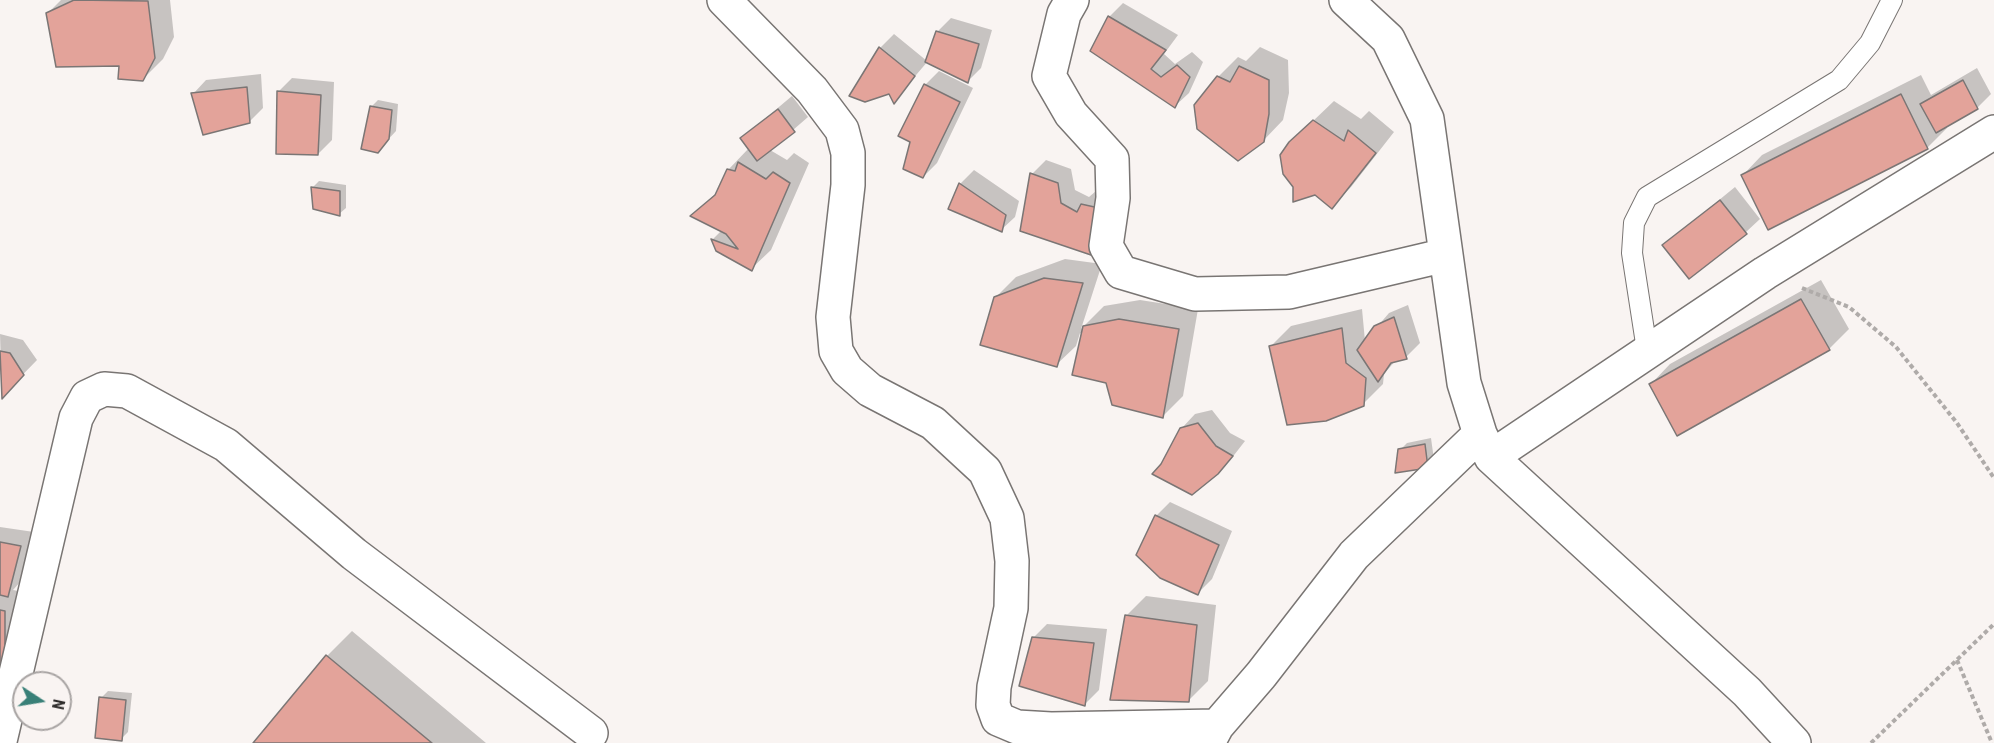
<!DOCTYPE html>
<html>
<head>
<meta charset="utf-8">
<style>
	body { margin:0 }
	#map { position:relative; width:1994px; height:743px; overflow:hidden; background:#f9f4f2; font-family:"Roboto Condensed",sans-serif }
	canvas { display:block }
	.north { position:absolute; left:12px; top:671px; width:60px; height:60px; box-sizing:border-box; background:#f9f4f2; border:2px solid #a8a4a3; border-radius:50%; rotate:102deg; font-size:16px; font-weight:700; line-height:24px; text-align:center; color:#2f2d2c }
	.north::after { content:''; display:block; margin:auto; width:21px; height:27px; background:#398078; clip-path:polygon(50% 0,100% 100%,50% 72%,0 100%) }
</style>
</head>
<body>
<div id="map">
<canvas width="1994" height="743"></canvas>
<div class="north">N</div>
</div>
<script>
const context = document.querySelector('canvas').getContext('2d');
context.lineJoin = 'round';
function paint(path, color) { context.fillStyle = color; context.fill(path, 'evenodd'); }
function strokePath(path, color, width, dash) { context.strokeStyle = color; context.lineWidth = width; context.lineCap = dash ? 'butt' : 'round'; context.setLineDash(dash || []); context.stroke(path); }
paint(new Path2D(`
	M61,0H170L174,37L163,59L143,79L48,13Z
	M1123,3L1178,35L1164,54L1175,64L1192,52L1203,62L1189,93L1175,106L1109,17Z
	M951,18L992,30L981,68L968,81L928,61L894,101L890,92L851,95L880,48L894,34L927,61L937,32Z
	M1260,47L1288,60L1289,93L1283,120L1263,141L1218,77L1238,57L1246,61Z
	M1977,68L1991,94L1977,108L1946,125L1947,128L1927,148L1769,228L1743,175L1762,155L1921,75L1931,95Z
	M939,71L973,88L937,163L923,177L925,85Z
	M261,74L263,108L249,122L193,94L206,80Z
	M292,78L334,82L332,140L318,154L278,92Z
	M792,96L808,117L770,150L787,160L794,153L809,163L771,250L751,269L717,250L713,239L722,230L693,216L718,191L728,170L749,148L742,138Z
	M378,100L398,104L396,131L384,144L372,106Z
	M1334,101L1361,119L1369,111L1394,132L1351,187L1331,207L1290,143Z
	M1046,160L1071,169L1075,190L1089,197L1096,191L1113,194L1091,253L1032,174Z
	M974,170L1019,201L1015,217L1001,230L960,184Z
	M319,181L346,185V208L339,214L313,187Z
	M1735,187L1760,219L1746,232L1664,245Z
	M1065,259L1102,264L1081,329L1104,306L1140,300L1198,309L1183,396L1163,416L1108,381L1082,334L1080,333L1076,346L1056,365L996,297L1016,277Z
	M1821,280L1849,329L1829,349L1651,384L1670,364Z
	M1408,305L1420,343L1406,357L1396,360L1384,374L1383,384L1363,404L1271,346L1291,326L1362,309L1365,341L1389,313Z
	M0,334L23,340L37,360L2,396Z
	M1212,410L1230,433L1245,441L1231,459L1217,473L1162,465L1181,429L1195,414Z
	M1431,438L1434,460L1427,466L1400,450L1407,443Z
	M1170,502L1232,531L1212,579L1198,593L1156,516Z
	M0,527L34,532L21,581L13,590L24,592L25,639L0,667Z
	M1146,596L1216,605L1208,681L1188,701L1126,616Z
	M1047,624L1107,629L1099,690L1085,704L1033,638Z
	M352,631L486,743H255L327,656Z
	M108,691L132,693L128,732L121,739L101,698Z`), '#0003');
const building = new Path2D(`
	M74,0L148,1L155,58L143,81L118,79L119,66L56,67L46,13Z
	M1108,16L1166,50L1151,69L1161,77L1177,65L1190,77L1175,108L1090,51Z
	M936,31L979,44L968,83L925,62Z
	M879,47L915,76L894,104L889,94L865,102L849,96Z
	M1239,66L1269,80V114L1264,142L1238,161L1197,129L1194,105L1217,76L1230,82Z
	M1963,80L1978,109L1936,133L1920,104Z
	M924,84L960,102L923,178L903,169L910,142L898,136Z
	M247,87L250,123L203,135L191,93Z
	M277,91L321,95L318,155L276,154Z
	M1901,94L1928,149L1768,230L1741,175Z
	M370,106L392,110L389,139L378,153L361,149Z
	M778,109L795,132L757,161L740,138Z
	M1313,120L1344,141L1348,130L1376,153L1332,209L1315,195L1293,202V187L1283,174L1280,155L1289,142Z
	M738,162L766,179L773,172L790,183L752,271L716,251L711,239L738,249L726,234L690,216L715,195L727,169L735,171Z
	M1030,173L1058,183L1061,203L1077,212L1081,204L1099,208L1091,255L1020,231Z
	M959,183L1006,215L1002,232L948,209Z
	M311,187L340,191V216L313,209Z
	M1720,200L1747,234L1689,279L1662,245Z
	M1044,278L1083,283L1057,367L980,345L994,297Z
	M1801,299L1830,350L1677,436L1649,384Z
	M1394,317L1407,359L1391,363L1378,382L1357,350L1374,326Z
	M1119,319L1179,329L1163,418L1112,405L1106,383L1072,375L1083,326Z
	M1342,328L1346,363L1366,378L1364,406L1326,421L1287,425L1269,346Z
	M0,351L10,353L24,375L2,399Z
	M1198,423L1216,446L1233,456L1218,474L1192,495L1152,474L1161,464L1180,428Z
	M1425,444L1428,468L1395,473L1398,449Z
	M1155,515L1219,545L1198,595L1160,578L1136,555Z
	M0,542L21,546L8,597L0,595Z
	M0,610L5,611V660L0,666Z
	M1125,615L1197,625L1189,702L1110,700Z
	M1032,637L1094,643L1085,706L1019,686Z
	M326,655L432,743H253Z
	M99,697L126,700L122,741L95,738Z`);
paint(building, '#e3a39a');
strokePath(building, '#7b7675', 1.5);
const lane = new Path2D(`
	M1647,350L1632,253L1634,223L1647,197L1839,80L1870,43L1892,0`);
const street = new Path2D(`
	M724,0L812,90L842,130L848,153V185L833,317L836,351L847,370L870,390L933,423L985,471L1007,518L1012,561L1011,608L994,687L993,705L998,719L1017,727L1051,729L1217,726
	M1072,0L1064,14L1049,76L1071,114L1112,159L1113,198L1106,246L1121,272L1195,294L1289,292L1446,255
	M1346,0L1388,39L1427,119L1464,383L1480,434L1491,457L1747,692L1794,743
	M1491,457L1765,273L1994,132
	M0,741L76,418L87,397L104,389L127,391L226,445L354,554L591,733
	M1208,743L1217,726L1261,675L1354,555L1480,434`);
strokePath(lane, '#797573', 22);
strokePath(street, '#797573', 36);
strokePath(new Path2D(`
	M1802,288L1849,307L1896,347L1957,423L1994,478
	M1957,660L1992,743
	M1871,743L1994,624`), '#afaba9', 4, [4.5, 3]);
strokePath(lane, '#fff', 20);
strokePath(street, '#fff', 33);
</script>
</body>
</html>
